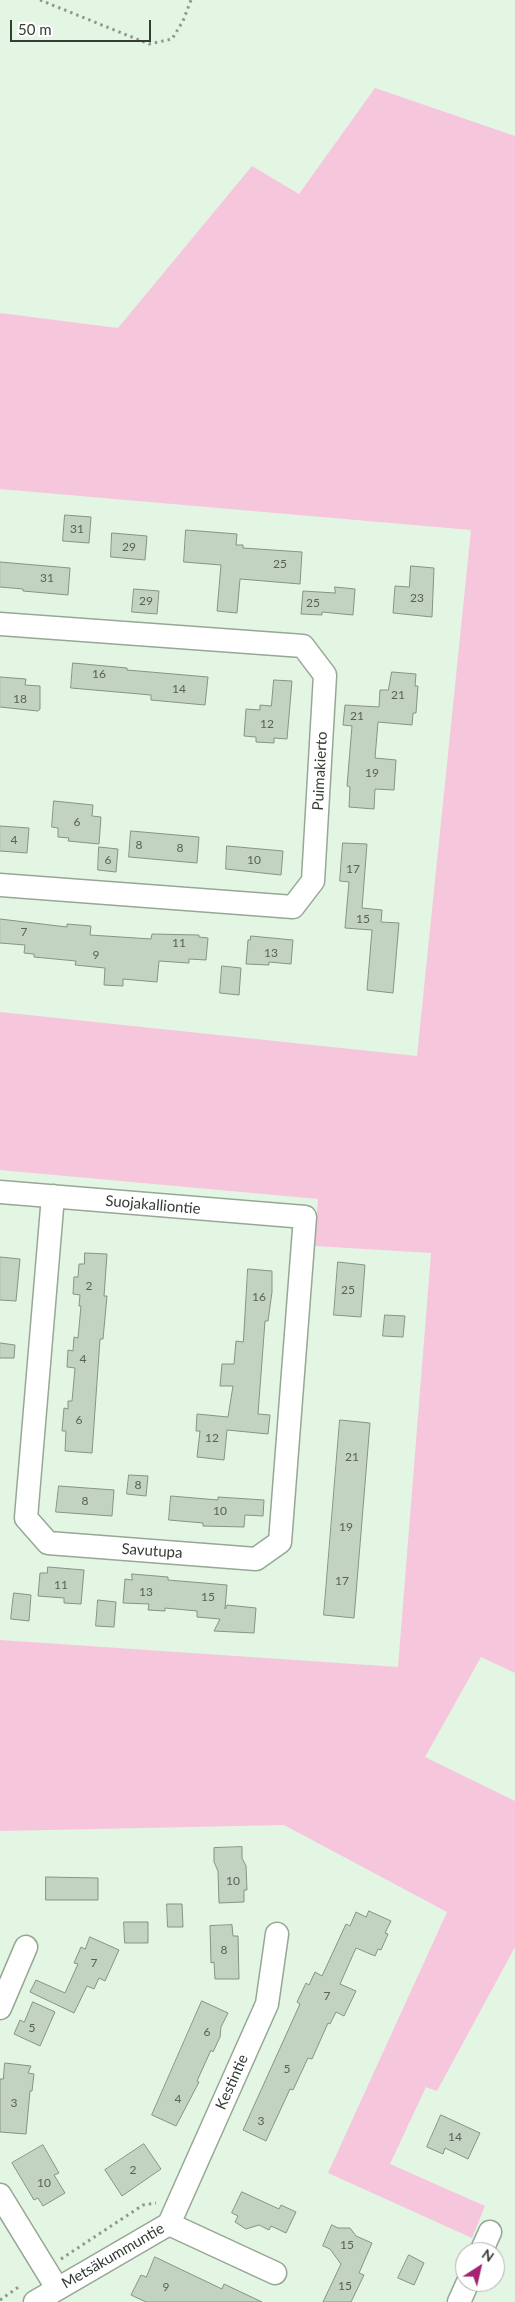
<!DOCTYPE html>
<html>
<head>
<meta charset="utf-8">
<style>
	body { margin:0 }
	#map { position:relative; width:515px; height:2302px; overflow:hidden; background:#e3f5e3; font-family:Lato,sans-serif }
	canvas { display:block }
	.north { position:absolute; left:455px; top:2242px; width:50px; height:50px; box-sizing:border-box; background:#fff; border:1px solid #aeb1ae; border-radius:50%; rotate:35deg; font-size:14px; font-weight:700; line-height:20px; text-align:center; color:#353c35 }
	.north::after { content:''; display:block; margin:auto; width:18px; height:22px; background:#a52371; clip-path:polygon(50% 0,100% 100%,50% 72%,0 100%) }
	.scale { position:absolute; left:10px; top:20px; width:141px; height:22px; box-sizing:border-box; border:2px solid #353c35; border-top:0; padding-left:6px; font-size:15px; line-height:18px; white-space:nowrap; color:#353c35; -webkit-text-stroke:4px #fff; paint-order:stroke }
</style>
</head>
<body>
<div id="map">
<canvas width="515" height="2302"></canvas>
<div class="north">N</div>
<div class="scale">50 m</div>
</div>
<script>
const context = document.querySelector('canvas').getContext('2d');
context.lineJoin = 'round';
function paint(path, color) { context.fillStyle = color; context.fill(path, 'evenodd'); }
function strokePath(path, color, width, dash) { context.strokeStyle = color; context.lineWidth = width; context.lineCap = dash ? 'butt' : 'round'; context.setLineDash(dash || []); context.stroke(path); }
function drawText(font, color, halo, rows, align = 'center') {
  context.font = font + ' Lato,sans-serif'; context.lineWidth = 4; context.setLineDash([]); context.textBaseline = 'middle'; context.strokeStyle = halo; context.fillStyle = color; for (const [text, x, y, turn = 0] of rows) {
    context.save(); context.translate(x, y); context.rotate((+turn || 0) * Math.PI / 180); context.textAlign = isNaN(turn) ? turn : align; if (halo) context.strokeText(text, 0, 0); context.fillText(text, 0, 0); context.restore();
  }
}
paint(new Path2D(`
	M375,88L515,136V1673L481,1657L425,1757L515,1801V1947L437,2091L426,2087L390,2164L485,2206L472,2238L328,2173L447,1912L284,1825L0,1831V1640L398,1667L431,1253L315,1246L318,1199L0,1170V1012L417,1056L471,530L0,489V313L118,328L252,166L299,194Z`), '#f6c7dc');
const building = new Path2D(`
	M65,515L91,517L89,543L63,541Z
	M186,530L237,534L236,545H243V548L302,552L300,584L240,579L237,613L217,611L221,565L184,562Z
	M112,533L147,536L145,560L111,557Z
	M0,562L70,568L68,595L23,591V589L0,587Z
	M411,566L434,568L432,617L393,613L395,586L409,587Z
	M335,587L355,589L353,615L322,612V615L301,614L303,591L335,593Z
	M134,589L159,591L157,614L132,612Z
	M73,663L127,668V670L208,677L205,705L151,700V695L71,688Z
	M392,672L416,674L415,686H418L416,713H413L412,725L378,722L375,758L396,760L394,790L375,789L374,809L349,807L350,787L347,786L352,726L343,725L345,705L379,707L380,690H388Z
	M0,677L26,679L25,685L40,686V709L38,711L0,707Z
	M274,680L292,681L287,739L274,738V743L256,742V737L244,736L246,709L260,710V705L271,706Z
	M54,801L93,805L92,816L101,817L99,844L68,841L69,838L58,837V828L52,827Z
	M0,826L29,828L27,853L0,851Z
	M131,831L199,837L197,863L129,857Z
	M343,843L367,844L362,908L382,910L381,922L399,923L393,993L367,990L372,930L345,928L349,882L340,881Z
	M227,846L283,851L281,875L226,869Z
	M99,847L118,849L116,872L98,870Z
	M0,919L67,927V924L91,926L90,935L151,939L152,934L199,935V937L208,938L206,960L189,959V963L159,961L157,982L123,979V986L104,985L105,968L75,965L76,961L34,957V954L24,953L25,945L0,943Z
	M251,936L293,940L291,964L269,962V965L246,964L248,940H250Z
	M222,966L241,968L239,995L220,993Z
	M85,1253L107,1254L104,1296H107L103,1339H100L92,1453L65,1451L66,1431H62L64,1408L68,1409V1401H72L75,1368L67,1367L68,1350L73,1351L74,1337L78,1338L81,1306H79L80,1295L73,1294L74,1277H78L79,1264H84Z
	M0,1257L20,1259L16,1301L0,1300Z
	M338,1262L365,1265L361,1317L334,1315Z
	M248,1269L272,1271V1292L268,1321H265L258,1414L270,1415L268,1434L227,1430L224,1460L197,1457L200,1431H196L197,1414L228,1417L233,1386H220L222,1364H234L236,1341L243,1342Z
	M385,1315L405,1316L403,1337L383,1336Z
	M0,1343L15,1345L14,1358H0Z
	M340,1420L370,1423L354,1618L324,1615Z
	M129,1475L148,1476L146,1496L127,1494Z
	M59,1486L114,1490L112,1516L56,1512Z
	M171,1496L218,1500V1497L264,1500L263,1516L245,1515L244,1527L203,1526V1523L169,1520Z
	M48,1567L84,1570L81,1604L64,1603V1598L38,1596L40,1573H47Z
	M132,1574L168,1577V1580L227,1585L225,1609L227,1605L256,1608L254,1633L214,1631L220,1619L197,1617V1611L165,1608V1611L148,1610L149,1604L123,1603L125,1579L132,1580Z
	M14,1593L31,1595L29,1621L11,1619Z
	M98,1600L116,1602L114,1627L96,1626Z
	M242,1847V1858L246,1866L247,1890H244V1902L219,1903L218,1871L214,1862V1848Z
	M46,1877L98,1878V1900H46Z
	M167,1904H182L183,1927H168Z
	M369,1911L391,1921L385,1933L388,1934L381,1950L378,1949L375,1956L356,1948L340,1984L356,1991L344,2016L336,2012L330,2024L328,2023L312,2059L308,2058L293,2090L290,2089L266,2141L243,2130L300,2004L297,2002L306,1983L309,1985L315,1972L322,1976L346,1924L350,1926L356,1912L366,1917Z
	M124,1922H148V1943H125Z
	M232,1925L233,1936H238L239,1979H215L214,1962L211,1963L210,1926Z
	M90,1937L119,1950L105,1981L99,1978L94,1989L87,1986L74,2013L30,1992L36,1980L65,1993L78,1964L74,1963L81,1947L85,1949Z
	M202,2001L228,2013L221,2027L220,2037L213,2052L211,2050L197,2081L199,2082L176,2126L152,2115Z
	M33,2002L55,2012L40,2046L14,2034L20,2020L24,2022Z
	M5,2063L31,2066L28,2073L34,2074L32,2091H30L26,2134L0,2132V2079H3Z
	M441,2115L480,2133L468,2159L445,2148L443,2154L427,2147Z
	M144,2144L161,2169L122,2196L105,2170Z
	M43,2145L59,2173L54,2175L65,2193L43,2206L38,2198L34,2200L12,2163Z
	M242,2192L279,2209L281,2205L296,2212L286,2233L271,2226L269,2230L259,2225L246,2229L235,2222L238,2216L232,2213Z
	M332,2225L338,2228H350L356,2236L372,2243L359,2273L364,2275L351,2302H323L341,2264L330,2249L323,2246Z
	M409,2255L424,2263L414,2285L398,2278Z
	M155,2257L222,2289L224,2284L262,2302H146L131,2295L141,2275L146,2277Z`);
paint(building, '#c2d3c1');
strokePath(building, '#859585', 1);
const street = new Path2D(`
	M0,624L303,646L325,675L313,881L293,907L0,885
	M0,1192L305,1217L280,1542L256,1559L48,1543L26,1518L53,1196
	M0,2008L26,1947
	M0,2195L57,2288
	M169,2224L267,2004L277,1934
	M481,2252L490,2232
	M35,2302L169,2224L275,2273
	M459,2302L468,2282`);
strokePath(street, '#97a796', 25);
strokePath(new Path2D(`
	M40,0L149,44L172,39L183,21L191,0
	M61,2259L143,2205L156,2203
	M0,2300L20,2286`), '#8d9a8d', 3, [2.5, 4]);
strokePath(street, '#fff', 22);
drawText('12px', '#586258', null, [
	["31",77,529],
	["29",129,547],
	["25",280,564],
	["31",47,578],
	["23",417,598],
	["29",146,601],
	["25",313,603],
	["16",99,674],
	["14",179,689],
	["21",398,695],
	["18",20,699],
	["21",357,716],
	["12",267,724],
	["19",372,773],
	["6",77,822],
	["4",14,840],
	["8",139,845],
	["8",180,848],
	["6",108,860],
	["10",254,860],
	["17",353,869],
	["15",363,919],
	["7",24,932],
	["11",179,943],
	["13",271,953],
	["9",96,955],
	["2",89,1286],
	["25",348,1290],
	["16",259,1297],
	["4",83,1359],
	["6",79,1420],
	["12",212,1438],
	["21",352,1457],
	["8",138,1485],
	["8",85,1501],
	["10",220,1511],
	["19",346,1527],
	["17",342,1581],
	["11",61,1585],
	["13",146,1592],
	["15",208,1597],
	["10",233,1881],
	["8",224,1950],
	["7",94,1963],
	["7",327,1996],
	["5",32,2028],
	["6",207,2032],
	["5",287,2069],
	["4",178,2099],
	["3",14,2103],
	["3",261,2121],
	["14",455,2137],
	["2",133,2170],
	["10",44,2183],
	["15",347,2245],
	["15",345,2286],
	["9",166,2287]
]);
drawText('15px', '#353c35', '#fff', [
	["Puimakierto",320,771,-87],
	["Suojakalliontie",153,1205,5],
	["Savutupa",152,1551,4],
	["Kestintie",232,2082,-66],
	["Metsäkummuntie",113,2256,-30]
]);
</script>
</body>
</html>
